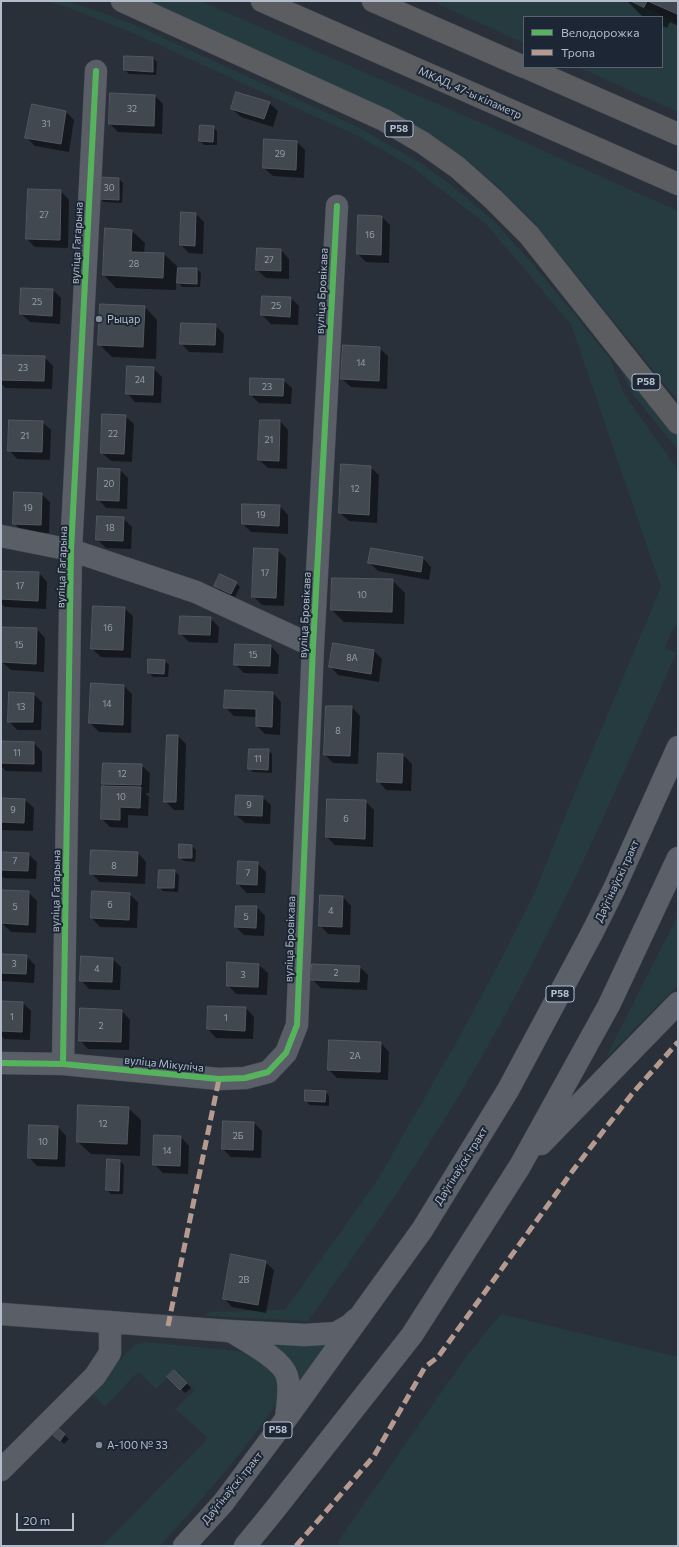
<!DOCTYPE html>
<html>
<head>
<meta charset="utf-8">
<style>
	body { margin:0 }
	#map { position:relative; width:679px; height:1547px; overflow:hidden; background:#29303a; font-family:Commissioner,sans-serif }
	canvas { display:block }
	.frame { position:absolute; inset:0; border:2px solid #b3bccb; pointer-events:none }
	.legend { position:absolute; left:523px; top:16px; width:140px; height:52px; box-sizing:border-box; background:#1c2635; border:1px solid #586271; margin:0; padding:5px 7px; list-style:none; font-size:12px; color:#b3bccb }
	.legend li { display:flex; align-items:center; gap:8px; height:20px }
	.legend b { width:20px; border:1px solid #586271 }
	.scale { position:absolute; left:16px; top:1513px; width:58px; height:18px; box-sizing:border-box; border:2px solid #b3bccb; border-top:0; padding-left:5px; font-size:12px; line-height:14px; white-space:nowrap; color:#b3bccb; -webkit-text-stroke:3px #1c2635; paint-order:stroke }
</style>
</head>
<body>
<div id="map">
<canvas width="679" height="1547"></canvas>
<div class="frame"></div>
<ul class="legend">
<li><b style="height:5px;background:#56b35d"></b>Велодорожка</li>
<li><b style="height:5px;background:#b69a8f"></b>Тропа</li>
</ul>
<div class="scale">20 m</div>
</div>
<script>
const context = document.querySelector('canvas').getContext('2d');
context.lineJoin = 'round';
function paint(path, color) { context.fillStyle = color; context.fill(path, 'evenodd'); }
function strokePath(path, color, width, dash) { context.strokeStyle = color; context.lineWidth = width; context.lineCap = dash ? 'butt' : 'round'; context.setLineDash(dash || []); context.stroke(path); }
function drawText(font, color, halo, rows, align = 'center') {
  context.font = font + ' Commissioner,sans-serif'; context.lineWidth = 4; context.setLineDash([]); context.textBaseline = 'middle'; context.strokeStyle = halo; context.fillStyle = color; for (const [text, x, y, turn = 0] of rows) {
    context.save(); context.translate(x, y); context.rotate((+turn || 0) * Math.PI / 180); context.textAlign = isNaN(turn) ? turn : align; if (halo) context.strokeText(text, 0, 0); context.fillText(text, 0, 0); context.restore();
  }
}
paint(new Path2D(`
	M45,1H69L135,25L360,128L422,164L451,185L493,220L531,262L575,315L610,359L624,394L678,470V625H675L665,647L676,653C618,788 558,923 485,1051C432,1145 370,1233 308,1321L207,1316L208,1312L285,1310L377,1181L461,1034L497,967L535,892L568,809L661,587L571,324L486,224L412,167L358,136L133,33L64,6Z
	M146,1H200L486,125L678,211V401L531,219L498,187L462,156L423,130L374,104L204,26Z
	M435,1H630L678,23V112L578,67H662V17H524V43L440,5Z
	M617,359L678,436V450L634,396L622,373Z
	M678,915V985L605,1059Z
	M501,1314L678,1357V1546H345L337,1543L465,1358Z
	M146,1342L257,1353L272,1360L281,1397C245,1451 203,1498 160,1546H102L208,1438L175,1409L195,1390L175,1370L156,1389L138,1372L105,1406L90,1392L134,1345Z
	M302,1343L331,1345L297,1388L266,1344Z`), '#263b40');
paint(new Path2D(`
	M627,1H678V26L670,22L667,28L662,26V17H643Z
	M125,57L153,58L157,62L156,75L129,74L125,70Z
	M155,96L163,104L162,134L118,132L110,124Z
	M269,103L278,111L273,127L241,117L232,109Z
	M32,105L66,112L74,120L69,152L35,146L26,137Z
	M213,127L217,131V145H204L200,141Z
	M297,142L305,150L304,178L273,176L264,168Z
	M101,178L119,179L123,183L122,203L104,202L100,198Z
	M28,190L61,191L69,200L68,248L35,247L27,239Z
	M196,214L204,222L203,254L189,253L181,245Z
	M382,217L390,225L389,263L366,262L358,254Z
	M132,231L145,243L144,253L164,254L177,266L176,290L116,288L104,275Z
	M281,250L289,259V279L266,278L257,270Z
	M197,269L201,273L200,287H182L178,282Z
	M53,290L61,298L60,324L30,322L21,314Z
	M291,298L299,306L298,325L271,324L262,315Z
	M145,307L157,320L156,359L112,357L99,344Z
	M215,325L224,334L223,353L189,352L181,343Z
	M379,348L388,356L387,389L351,387L342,379Z
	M1,356L44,357L53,366L52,389L5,388L1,383Z
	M153,368L162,377L161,403L135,402L127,393Z
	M283,380L292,388L291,404L259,403L251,395Z
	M125,416L134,424L132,462L111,461L102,453Z
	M261,421H280L288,430L287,469L268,468L259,460Z
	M42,422L51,430L50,460L17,459L9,450Z
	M370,467L379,475L377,523L349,521L340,513Z
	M99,469L120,470L128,478L127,509L106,508L98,499Z
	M41,494L50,502L49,533L23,532L14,523Z
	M280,506L288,515V534L251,532L243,524Z
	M123,518L132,527L131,549L106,548L97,539Z
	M277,550L286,558L284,606L262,605L253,596Z
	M423,558L431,567L429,580L378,571L369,562Z
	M1,572L39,573L47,582L46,609L5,607L1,604Z
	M392,580L405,593L404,624L344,622L332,610Z
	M236,583L240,587L235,597L219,590L215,586Z
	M124,608L133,616L131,658L101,657L92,649Z
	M210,618L219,627L218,643L189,642L180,633Z
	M37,629L45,638L44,672L11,670L2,662Z
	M334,644L374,651L382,659L379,682L338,675L330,666Z
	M271,646L279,655L278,674L244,673L235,664Z
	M165,661L169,665L168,677H153L149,673Z
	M124,686L132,694L131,733L99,732L90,723Z
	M226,691L273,693L281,702L280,735L265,734L257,726V717L234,716L225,707Z
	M33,694L42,702L41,730H17L9,721Z
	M352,707L360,716L358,764L333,763L325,755Z
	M178,736L186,744L184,810H174L165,801Z
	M1,742L34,743L42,752V772L6,771L1,766Z
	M268,750L272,754V773L253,772L249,768Z
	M379,754L403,755L412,764L411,791L386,790L378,781Z
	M141,765L150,773L149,793H145L149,797L148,816L128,815V828L110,827L102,819L107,787L103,784Z
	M262,797L271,805L270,824L245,823L236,815Z
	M1,799L25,800L34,808L33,831L2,830L1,828Z
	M365,801L374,810L373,847L335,845L327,837Z
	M192,846L196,850L195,862L184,861L180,857Z
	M1,853L28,854L37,862L36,879L4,878L1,875Z
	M138,853L146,862L145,884L100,882L91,873Z
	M239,862L257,863L266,872L265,893H247L238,884Z
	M174,871L179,875L178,892L163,891L159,887Z
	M28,892L37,901L36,933L11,932L2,923Z
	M129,894L138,902L137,928L100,927L92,918Z
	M343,897L351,906L350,935L328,934L320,925Z
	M257,907L265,916L264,936L244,935L236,927Z
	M1,955L26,956L35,965L34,983L1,981Z
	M113,959L121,967L120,990L89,989L81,980Z
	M228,963L259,965L268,973L267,995L236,994L228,985Z
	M360,967L368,975L367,990L321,988L312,979Z
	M1,1002L23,1003L31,1011L30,1040L4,1039L1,1035Z
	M209,1007L246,1008L254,1017L253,1039L216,1038L208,1029Z
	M122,1011L130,1020L129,1050L88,1049L80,1040Z
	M381,1043L389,1052L388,1080L337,1078L329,1070Z
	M325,1091L329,1096V1106L310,1105L306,1101Z
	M128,1108L141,1120L140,1156L91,1154L78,1142Z
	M254,1123L262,1131L261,1158L231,1157L223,1149Z
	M58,1127L66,1136L65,1167L37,1166L29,1157Z
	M181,1137L189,1146L188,1174L163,1173L154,1164Z
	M120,1161L124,1165L123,1194H111L107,1190Z
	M265,1262L274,1270L266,1313L232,1307L224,1298Z
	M174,1371L191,1388L185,1393L169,1377Z
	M59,1430L69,1439L64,1444L55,1435Z`), '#0007');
const building = new Path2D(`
	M631,1H647L644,7Z
	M648,1H678V14Z
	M124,56L153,57V72L124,70Z
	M236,92L270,102L264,119L231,109Z
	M110,93L155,95L154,126L109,124Z
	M32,104L66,111L61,144L25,138Z
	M200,125L214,126L213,142L199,141Z
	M264,139L297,141L296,170L263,168Z
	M100,177L119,178V200L99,199Z
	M28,189L61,190L60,240L26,239Z
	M181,212L196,213L195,246L180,245Z
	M358,215L382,216L381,255L357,254Z
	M105,228L132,230L131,252L164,253L163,278L103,275Z
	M257,248L281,249V271L256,270Z
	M178,268H197V284L177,283Z
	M21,288L53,289L52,316L20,314Z
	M262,296L291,297L290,317L261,315Z
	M100,304L145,306L143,347L98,345Z
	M181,323L216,324L215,345L180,344Z
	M343,345L380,347L379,381L341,379Z
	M1,355L45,356L44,381L1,380Z
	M127,366L154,367L153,395L126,394Z
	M250,378L284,379L283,396L250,395Z
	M102,414L126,415L124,454L101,453Z
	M9,420L43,421L42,452L8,451Z
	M260,420H280L279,461L258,460Z
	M341,464L371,466L369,515L339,513Z
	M98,468L120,469L119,501L97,500Z
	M14,492L42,493L41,525L13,524Z
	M242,504L280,505L279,526L242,524Z
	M97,516L124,517L123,541L96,540Z
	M254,548L278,549L276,598L252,597Z
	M371,548L423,557L421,572L368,563Z
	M1,571L39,572L38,601L1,599Z
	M220,574L237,582L231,594L214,586Z
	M332,578L393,579L392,612L331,610Z
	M93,606L125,607L123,650L91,649Z
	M180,616L211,617L210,635L179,634Z
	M2,627L37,628L36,664L1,662Z
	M333,643L374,650L371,674L329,667Z
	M235,644L271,645L270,666L234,665Z
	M148,659L165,660L164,674L148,673Z
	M91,683L124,685L123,725L89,723Z
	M225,690L273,692L272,727L256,726V709L224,708Z
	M9,692L34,693L33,722H8Z
	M326,706H352L350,756L324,755Z
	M167,735H178L176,802H164Z
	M1,741L34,742V764L1,763Z
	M249,749H269L268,770L248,769Z
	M378,753L403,754L402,783L377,782Z
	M103,763L142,764L141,785L102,784Z
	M102,786L141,787L140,808L120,807V820L101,819Z
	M236,795L263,796L262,816L235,815Z
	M1,798L25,799L24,823L1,822Z
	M327,799L366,800L365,839L326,837Z
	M179,844L192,845V858H179Z
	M91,850L138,852L137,876L90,874Z
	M1,852L29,853L28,871L1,870Z
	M238,861L258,862L257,885L237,884Z
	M159,870H175L174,888H158Z
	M2,890L29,891L28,925L1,923Z
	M92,891L130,893L129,920L91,918Z
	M320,895L343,896L342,927L319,926Z
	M236,906H257L256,928L235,927Z
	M1,954L27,955L26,974L1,973Z
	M81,956L113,958L112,982L80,981Z
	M227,962L259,964L258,987L227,986Z
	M312,964L360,966L359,982L311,980Z
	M1,1001L23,1002L22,1032L1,1031Z
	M208,1006L246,1007L245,1031L207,1029Z
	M80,1008L122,1010L121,1042L79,1041Z
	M329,1040L381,1042L380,1072L328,1070Z
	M305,1090L326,1091L325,1102L305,1101Z
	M78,1105L129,1107L127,1144L77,1142Z
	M223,1121L254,1122L253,1150L222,1149Z
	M29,1125L58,1126L57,1159L28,1158Z
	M154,1135L181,1136L180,1166L153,1165Z
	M107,1159L120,1160L119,1191L106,1190Z
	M231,1254L266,1261L258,1305L223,1299Z
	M174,1370L187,1383L180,1390L167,1377Z
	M59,1429L65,1434L60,1441L53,1435Z`);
paint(building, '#424850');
strokePath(building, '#515861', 1);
const minor = new Path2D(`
	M1,536L71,550L196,592L313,646
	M1,1063L63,1064L219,1079L245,1078L268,1072L286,1053L297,1025L313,646L337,206
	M63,1064L71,550L96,71
	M1,1314L229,1331
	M1,1470L95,1376L110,1353V1322`);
const major = new Path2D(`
	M541,1144L678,1003
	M229,1331L305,1335L336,1333L350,1325L355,1320
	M234,1333C248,1342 282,1359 287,1376C291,1389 287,1406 286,1419
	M184,1546L223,1503L286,1419L422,1230L508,1090L592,933L614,889L678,747
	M245,1546L272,1513L412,1335L520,1166L609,1005L678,858`);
const highway = new Path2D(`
	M122,1L384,120L423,143L457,167L493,199L529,235L678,423
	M262,1L678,184
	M373,1L524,67
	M525,67L678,134`);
strokePath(minor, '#464b52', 23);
strokePath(major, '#474d56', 23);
strokePath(highway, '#464c55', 23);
strokePath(minor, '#5a5f67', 22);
strokePath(major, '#5c6169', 22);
strokePath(highway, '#5b5d61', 22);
strokePath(new Path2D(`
	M168,1326L219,1079
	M296,1546L374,1456L425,1367L438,1357L574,1169L632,1094L678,1042`), '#b69a8f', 5, [10, 5]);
strokePath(new Path2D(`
	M1,1063L63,1064L219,1079L245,1078L268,1072L286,1053L297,1025L313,646L337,206
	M63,1064L71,550L96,71`), '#56b35d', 6);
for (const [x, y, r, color] of [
	[99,319,4,"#838b98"],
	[99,1445,4,"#838b98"]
]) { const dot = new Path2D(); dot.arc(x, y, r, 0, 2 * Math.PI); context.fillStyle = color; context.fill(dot); strokePath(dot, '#1c2635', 1.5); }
drawText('9px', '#979fac', null, [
	["32",132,109],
	["31",46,124],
	["29",280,154],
	["30",109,188],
	["27",44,215],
	["16",370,235],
	["27",269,260],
	["28",134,264],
	["25",37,302],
	["25",276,306],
	["14",361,363],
	["23",23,368],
	["24",140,380],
	["23",267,387],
	["22",113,434],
	["21",25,436],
	["21",269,440],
	["20",109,484],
	["12",355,489],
	["19",28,508],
	["19",261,515],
	["18",110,528],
	["17",265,573],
	["17",20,586],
	["10",362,595],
	["16",108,628],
	["15",19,645],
	["15",253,655],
	["8А",352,658],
	["14",107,704],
	["13",21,707],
	["8",338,731],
	["11",17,753],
	["11",258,759],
	["12",122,774],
	["10",121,797],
	["9",249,805],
	["9",13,810],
	["6",346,819],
	["7",15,861],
	["8",114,866],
	["7",248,873],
	["6",110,905],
	["5",15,907],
	["4",331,911],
	["5",246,917],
	["3",14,964],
	["4",97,969],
	["2",336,973],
	["3",243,975],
	["1",12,1017],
	["1",226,1018],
	["2",101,1026],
	["2А",355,1056],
	["12",103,1124],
	["2Б",238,1136],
	["10",43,1142],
	["14",167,1151],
	["2В",244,1280]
]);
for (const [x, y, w] of [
	[399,129,28],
	[646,382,28],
	[560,994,28],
	[278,1430,28]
]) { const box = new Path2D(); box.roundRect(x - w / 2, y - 8, w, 16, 3); context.fillStyle = '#1c2635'; context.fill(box); strokePath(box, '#b3bccb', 1); }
drawText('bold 10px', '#b3bccb', null, [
	["Р58",399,129],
	["Р58",646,382],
	["Р58",560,994],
	["Р58",278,1430]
]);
drawText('11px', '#b3bccb', '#1c2635', [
	["МКАД, 47-ы кіламетр",470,93,24],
	["вуліца Гагарына",77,243,-87],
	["вуліца Бровікава",322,291,-87],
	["вуліца Гагарына",62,567,-88],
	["вуліца Бровікава",305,615,-87],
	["Даўгінаўскі тракт",617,881,-65],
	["вуліца Гагарына",56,891,-89],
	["вуліца Бровікава",290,939,-88],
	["вуліца Мікуліча",164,1064,6],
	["Даўгінаўскі тракт",461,1166,-58],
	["Даўгінаўскі тракт",232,1488,-51]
]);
drawText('11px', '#b3bccb', '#1c2635', [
	["Рыцар",107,319],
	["А-100 № 33",107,1445]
], 'left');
</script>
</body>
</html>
